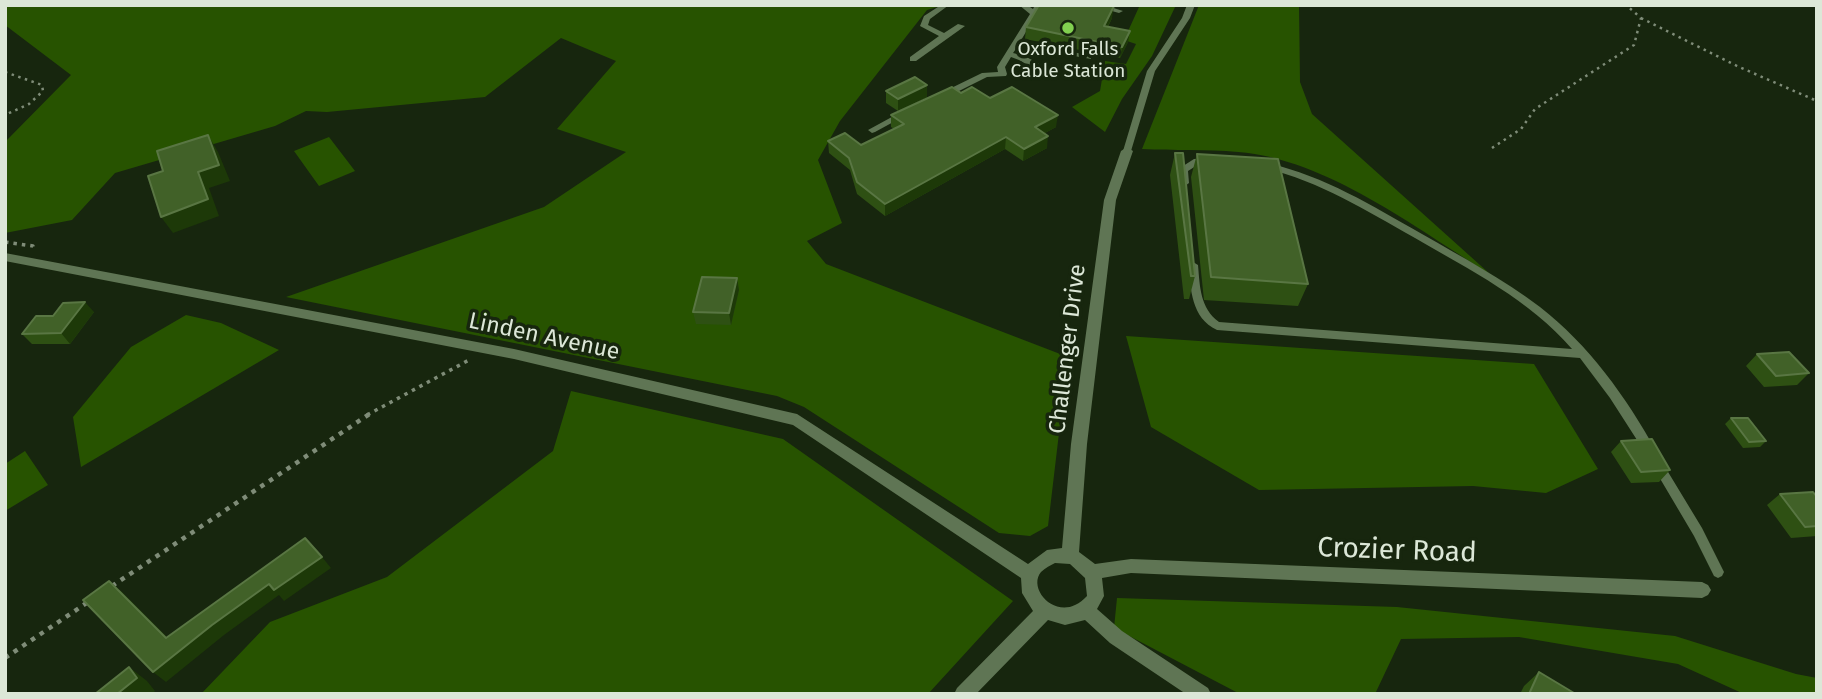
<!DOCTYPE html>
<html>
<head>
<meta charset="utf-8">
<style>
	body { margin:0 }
	#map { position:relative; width:1822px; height:699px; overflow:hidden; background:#17260e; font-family:"Fira Sans",sans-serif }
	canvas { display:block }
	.frame { position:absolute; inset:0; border:7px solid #dce7d7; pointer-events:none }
</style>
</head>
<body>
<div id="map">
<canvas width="1822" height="699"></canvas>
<div class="frame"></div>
</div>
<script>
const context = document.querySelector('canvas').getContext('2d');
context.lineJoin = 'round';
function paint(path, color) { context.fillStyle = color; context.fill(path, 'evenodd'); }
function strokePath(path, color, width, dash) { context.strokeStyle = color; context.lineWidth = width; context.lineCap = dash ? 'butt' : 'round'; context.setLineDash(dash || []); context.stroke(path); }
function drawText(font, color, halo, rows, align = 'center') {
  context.font = font + ' "Fira Sans",sans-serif'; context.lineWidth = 7; context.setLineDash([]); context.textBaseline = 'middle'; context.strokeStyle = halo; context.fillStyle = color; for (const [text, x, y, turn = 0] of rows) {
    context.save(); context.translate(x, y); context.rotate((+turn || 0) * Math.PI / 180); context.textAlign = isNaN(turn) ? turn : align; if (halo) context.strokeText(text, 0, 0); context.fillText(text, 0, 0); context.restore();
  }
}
paint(new Path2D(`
	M5,5H944L927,10L840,121L818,160L842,223L807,241L826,264L1068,357L1048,526L1030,536L999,533L804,407L777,396L286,297L544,207L626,152L557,129L616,61L561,38L485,97L327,112L306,111L275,126L115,173L72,220L5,233V142L71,75L5,25Z
	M1135,5H1176L1152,56L1122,99L1105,132L1072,107L1100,91L1105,61L1126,64L1136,44L1124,40L1139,7Z
	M1199,5H1299L1300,82L1312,114L1490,274C1415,228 1327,159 1238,152C1206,149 1174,151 1142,149Z
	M329,137L355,171L319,186L294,151Z
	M186,315L221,323L279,350L81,467L73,417L131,347Z
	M1126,336L1534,364L1598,469L1546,493L1473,486L1259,490L1151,427Z
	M571,391L783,439L1013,601L928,694H201L270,622L387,577L553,451Z
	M25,451L48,485L5,511V464Z
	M1117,598L1397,607L1675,636L1796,674L1817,678V694H1744L1678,664L1519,637L1401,639L1375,694H1240L1114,628Z`), '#275300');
strokePath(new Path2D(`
	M1641,18L1737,66L1817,101
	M5,72L42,85L43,91L29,104L5,115
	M1492,148L1521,129L1535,109L1634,45L1641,18L1626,5`), '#7f8c78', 2.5, [2.5, 4.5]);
strokePath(new Path2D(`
	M5,242L33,246L34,251
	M367,415L469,360`), '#7f8c78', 3.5, [3.5, 5]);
strokePath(new Path2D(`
	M112,586L371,413
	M5,658L88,602`), '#7f8c78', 4.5, [4.5, 6]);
paint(new Path2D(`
	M941,5H949L930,19L928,25L944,33L958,24L965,26L916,61H910V57L939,36L920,26L924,16Z
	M1019,5H1027L1033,9L1035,5H1042L1020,42L1088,55H1091V59L1018,46L1013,53L1025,56L1057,74V78H1051L1019,60L1011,57L1005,67L1007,74L1006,76L987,77L947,97H941V93L982,73L998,72L997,67L1030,14Z
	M1090,5H1104L1123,11L1119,13Z
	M1187,5H1195L1190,18L1155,71L1131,151L1127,154L1124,153L1123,151L1147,71L1182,18Z
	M901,112H907L908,114L875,132L872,133L868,130Z
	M1207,158L1211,161L1210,163L1199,164L1188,171L1189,183L1185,186L1182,185L1179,170L1180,168L1194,159Z
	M1268,163C1326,177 1371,205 1422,234C1462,257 1503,279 1540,307C1588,344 1627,398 1656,451L1654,454L1650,456L1646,454L1610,398L1580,358L1217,330C1191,318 1191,289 1188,265L1193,262L1198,265C1200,287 1200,308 1219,322L1572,349C1530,300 1470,270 1415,238C1365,210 1321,182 1265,168L1264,166Z
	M1658,460L1662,462L1702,528L1724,572L1722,576L1718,578L1714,576L1694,536L1652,465L1654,462Z`), '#5f7554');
paint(new Path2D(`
	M1127,147L1133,151L1116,200L1087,444L1079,552L1095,564L1131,559L1702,582L1708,585L1711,590L1708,595L1702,598L1131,573L1102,578L1104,596L1097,609L1122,631L1208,688L1211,694H1186L1110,643L1085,620L1065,625L1048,620L976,694H954L957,688L1033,611L1022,593L1021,578L793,425L514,359L5,261V253L514,349L797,414L1028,564L1047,550L1062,548L1071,444L1104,200L1121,151ZM1055,563L1070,564L1085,578L1087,596C1060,626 1026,590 1041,572C1045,568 1051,565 1055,563Z`), '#5f7554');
paint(new Path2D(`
	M1112,18L1108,27L1128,42L1120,58L1025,39L1026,27Z
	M886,91L927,97L898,111L886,103Z
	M961,93L990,98L1056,127L1045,133L1047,148L1023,161L1005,149L885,216L857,194L850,170L829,153L828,141L861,145L894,129L891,127V115Z
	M1175,153L1195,276L1189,299H1184L1170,175Z
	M1197,154L1308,284L1298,306L1204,300L1191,177Z
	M737,278L739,290L731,325L696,324L693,312Z
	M94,312L70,344H32L22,334L53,316Z
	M1757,354L1809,373L1797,385L1764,387L1746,366Z
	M1731,418L1766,441L1760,447L1743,448L1725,424Z
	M1621,441L1670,470L1659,482L1631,483L1611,452Z
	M1780,494L1817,497V536L1791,538L1767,505Z
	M1539,672L1574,694H1520L1524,686Z`), '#2e5013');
paint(new Path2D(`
	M1114,6L1112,18L1102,37L1104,26Z
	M1130,31L1128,42L1120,58L1122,47Z
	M927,85V97L898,111V99Z
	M1058,115L1056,127L1034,139L1035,127Z
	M208,135L218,152L230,181L209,188L219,216L173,233L161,217L198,172Z
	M1048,136L1047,148L1023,161L1024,149Z
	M1006,137L1005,149L885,216V204Z
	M737,278L739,290L731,325L729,313Z
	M85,302L94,312L70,344L61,333Z
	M322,557L331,568L284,601L279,595L224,635L166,682L153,672L212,625L269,584Z
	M109,581L122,592L178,648L166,638Z
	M129,667L147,681L155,691L152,694H117Z`), '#1d3908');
const building = new Path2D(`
	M1039,5H1108L1114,6L1104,26L1130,31L1122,47L1026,27Z
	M915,77L927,85L898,99L886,91Z
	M952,87L961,93L972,87L990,98L1012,87L1058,115L1035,127L1048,136L1024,149L1006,137L885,204L857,182L849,158L828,141L845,133L861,145L904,124L891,115Z
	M208,135L219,165L198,172L208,199L161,217L148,176L163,171L157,151Z
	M1175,153H1183L1195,276H1191Z
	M1197,154L1278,159L1308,284L1211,277Z
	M702,277L737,278L729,313L693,312Z
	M85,302L61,333L22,334L36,316H53L63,303Z
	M1789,352L1809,373L1776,376L1757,354Z
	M1731,418H1748L1766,441L1749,442Z
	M1652,439L1670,470L1641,472L1621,441Z
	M1813,492L1817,497V526L1805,527L1780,494Z
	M305,538L322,557L274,590L269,584L212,625L153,672L83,600L109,581L166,638Z
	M129,667L137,678L117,694H95Z
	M1539,672L1574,693V694H1529Z`);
paint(building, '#416128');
strokePath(building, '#597643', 2);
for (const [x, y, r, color] of [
	[1068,28,7,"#81d050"]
]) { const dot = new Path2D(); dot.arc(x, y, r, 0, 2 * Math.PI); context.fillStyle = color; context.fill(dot); strokePath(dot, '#17260e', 2.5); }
drawText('19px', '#dce7d7', '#17260e', [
	["Oxford Falls",1068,50],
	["Cable Station",1068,72]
]);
drawText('23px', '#dce7d7', '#17260e', [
	["Linden Avenue",544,337,12],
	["Challenger Drive",1068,349,-83]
]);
drawText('28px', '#dce7d7', '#17260e', [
	["Crozier Road",1397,551,2]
]);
</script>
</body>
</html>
